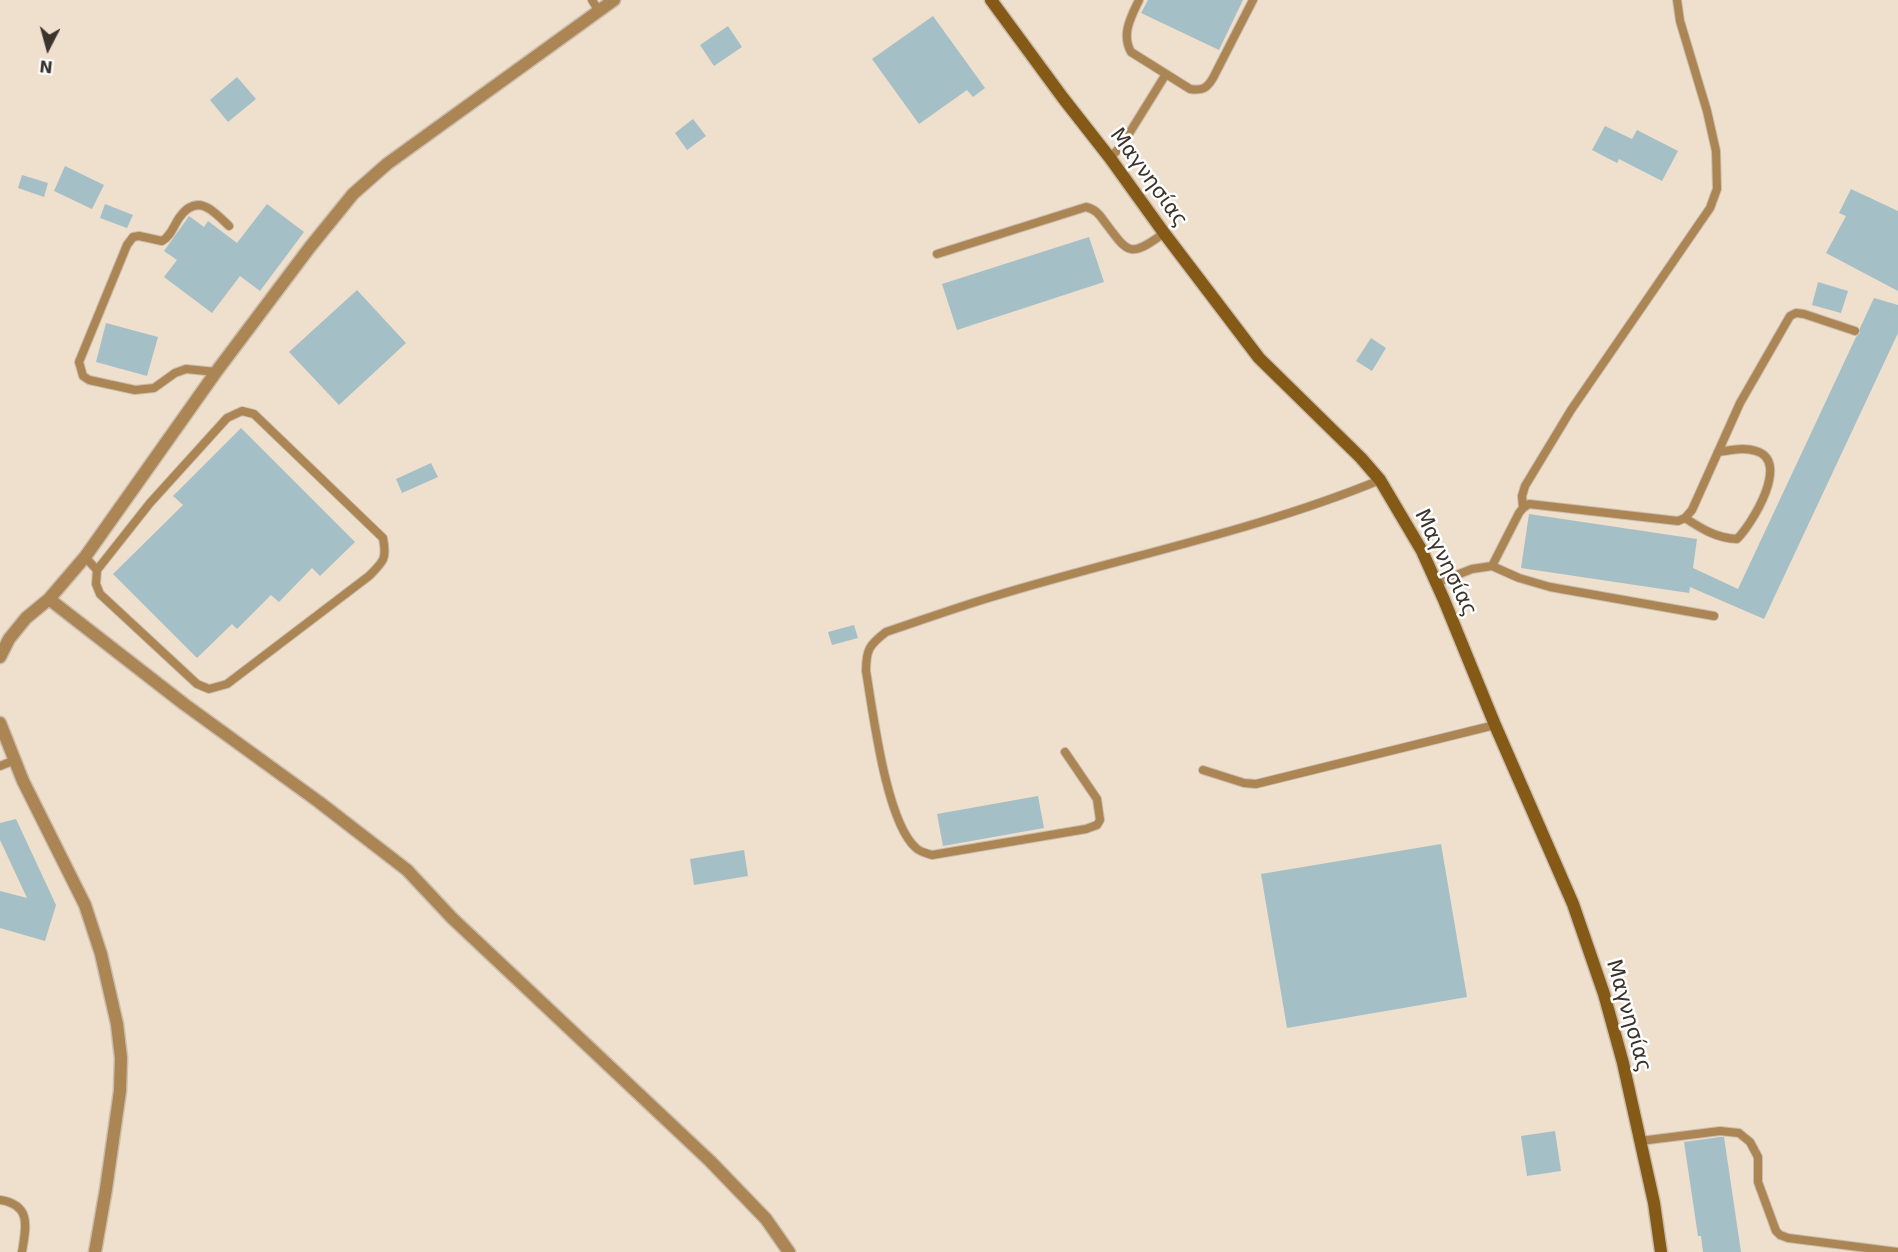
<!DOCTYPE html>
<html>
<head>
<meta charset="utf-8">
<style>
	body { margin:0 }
	#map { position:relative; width:1898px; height:1252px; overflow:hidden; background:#efdfcd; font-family:"DejaVu Sans",sans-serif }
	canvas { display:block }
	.north { position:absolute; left:18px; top:18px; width:60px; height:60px; -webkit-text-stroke:4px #fff; paint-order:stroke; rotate:186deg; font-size:16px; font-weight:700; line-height:24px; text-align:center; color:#3a342d }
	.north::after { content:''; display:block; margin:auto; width:21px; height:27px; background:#3a342d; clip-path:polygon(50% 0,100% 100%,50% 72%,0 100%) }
</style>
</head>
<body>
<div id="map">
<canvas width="1898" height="1252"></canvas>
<div class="north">N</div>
</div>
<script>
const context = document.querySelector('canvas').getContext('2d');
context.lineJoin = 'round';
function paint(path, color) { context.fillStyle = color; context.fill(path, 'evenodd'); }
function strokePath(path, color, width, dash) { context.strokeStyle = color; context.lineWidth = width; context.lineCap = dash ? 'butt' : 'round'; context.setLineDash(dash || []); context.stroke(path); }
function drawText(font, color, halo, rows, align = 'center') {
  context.font = font + ' "DejaVu Sans",sans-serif'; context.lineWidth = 5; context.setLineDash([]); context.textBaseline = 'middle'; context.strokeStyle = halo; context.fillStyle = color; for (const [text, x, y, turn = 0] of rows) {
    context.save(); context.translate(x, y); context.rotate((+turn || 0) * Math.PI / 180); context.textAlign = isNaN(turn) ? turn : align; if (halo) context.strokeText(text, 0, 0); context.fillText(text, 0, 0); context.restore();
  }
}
paint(new Path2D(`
	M1148,0H1243L1219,50L1141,13Z
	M933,16L985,88L973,97L967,90L919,124L872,59Z
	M728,26L742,47L714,66L700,45Z
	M237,77L256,99L228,122L210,100Z
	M693,119L706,136L687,150L675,133Z
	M1605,126L1632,139L1637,130L1678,151L1662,181L1619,159L1617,163L1592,150Z
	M65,166L104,185L92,209L54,191Z
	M22,175L48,183L44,197L18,188Z
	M1851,189L1898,211V291L1826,253L1846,216L1839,213Z
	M105,204L133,215L127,228L100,218Z
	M267,204L304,232L260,291L240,276L212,313L164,277L177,260L164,251L189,216L204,227L208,221L237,243Z
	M1089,237L1104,282L957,330L942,284Z
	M1818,282L1848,291L1841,313L1812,305Z
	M357,290L406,343L339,405L289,352Z
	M1874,298L1898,305V333L1764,619L1690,587L1689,593L1521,568L1529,514L1697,539L1693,568L1738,589L1856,337L1860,333V328Z
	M106,323L158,337L147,376L96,362Z
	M1371,338L1386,348L1372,371L1356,361Z
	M241,428L355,542L320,576L312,568L279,602L271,595L237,629L232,624L197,658L113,574L183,505L173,496Z
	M431,463L438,477L402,493L396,479Z
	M854,625L858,638L832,645L828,632Z
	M1038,796L1044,828L943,846L937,814Z
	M16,819L56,905L45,941L0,928V891L27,898L0,840V823Z
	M1441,844L1467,997L1287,1028L1261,874Z
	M744,850L748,876L694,885L690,859Z
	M1555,1131L1561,1171L1527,1176L1521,1136Z
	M1720,1137H1724L1741,1252H1703L1701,1236H1698L1684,1142Z`), '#a5bfc7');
const lane = new Path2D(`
	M592,0L599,11
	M1139,0C1131,17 1121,34 1131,52L1190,89C1203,91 1207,88 1213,78L1253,0
	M1110,158L1122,145L1166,74
	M937,254L1086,207C1095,209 1099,214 1104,221C1128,253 1129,259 1164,233
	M216,372L186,369L175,373L154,388L135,390L89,380L83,376L79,362L127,245L133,237L139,236L162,241C171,236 173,227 179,218C197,192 214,211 229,226
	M1523,508L1522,496L1525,486L1571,410L1710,208L1717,189L1716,151L1707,111L1680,21L1677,0
	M1685,518C1702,529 1716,538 1737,539C1752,524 1791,461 1756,451C1744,447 1730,450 1718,452
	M85,557L97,570L96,584L100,594L197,684L209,689L227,684L369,576C384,561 387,559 383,538L254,414L242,411L227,418L150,503L97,570
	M1492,566L1519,513L1523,508L1529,504L1678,521L1685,518L1692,510L1740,403L1790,316L1796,313L1804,314L1855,331
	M1436,583L1472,569L1492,566L1519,578L1550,587L1714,616
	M1065,752L1097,799L1100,820L1097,825L1086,829L932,855C926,853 920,852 916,848C886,822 873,712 866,671C866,650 869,645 886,632C922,620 958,607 995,596C1123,557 1256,531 1380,480
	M0,766L15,760
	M1203,770L1244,783L1256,784L1495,725
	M1640,1141L1720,1131L1739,1133L1750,1142L1758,1157V1182L1776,1231L1780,1235L1788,1238L1898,1252
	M0,1200C32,1205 26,1227 22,1252`);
const street = new Path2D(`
	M49,599L184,704L319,802L407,870L452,918L710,1161L766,1219L789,1252
	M0,657L9,639L26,618L49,599L85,557L216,372L310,247L353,194L387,164L614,0
	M0,723L23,781L85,905L101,954L117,1024L121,1058L120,1091L106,1189L95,1252`);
const secondary = new Path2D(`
	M991,0L1063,98L1110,158L1164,233L1259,358L1361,458L1380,480L1422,551L1444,600L1495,725L1573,904L1604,994L1623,1063L1654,1203L1661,1252`);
strokePath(lane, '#cbbdad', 10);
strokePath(street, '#cbbdad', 15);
strokePath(secondary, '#cbbdad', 15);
strokePath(lane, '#ab8554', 8);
strokePath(street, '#ab8554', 12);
strokePath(secondary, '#855a17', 12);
drawText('21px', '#3a342d', '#fff', [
	["Μαγνησίας",1148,178,54],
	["Μαγνησίας",1445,563,64],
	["Μαγνησίας",1628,1016,74]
]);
</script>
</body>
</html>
